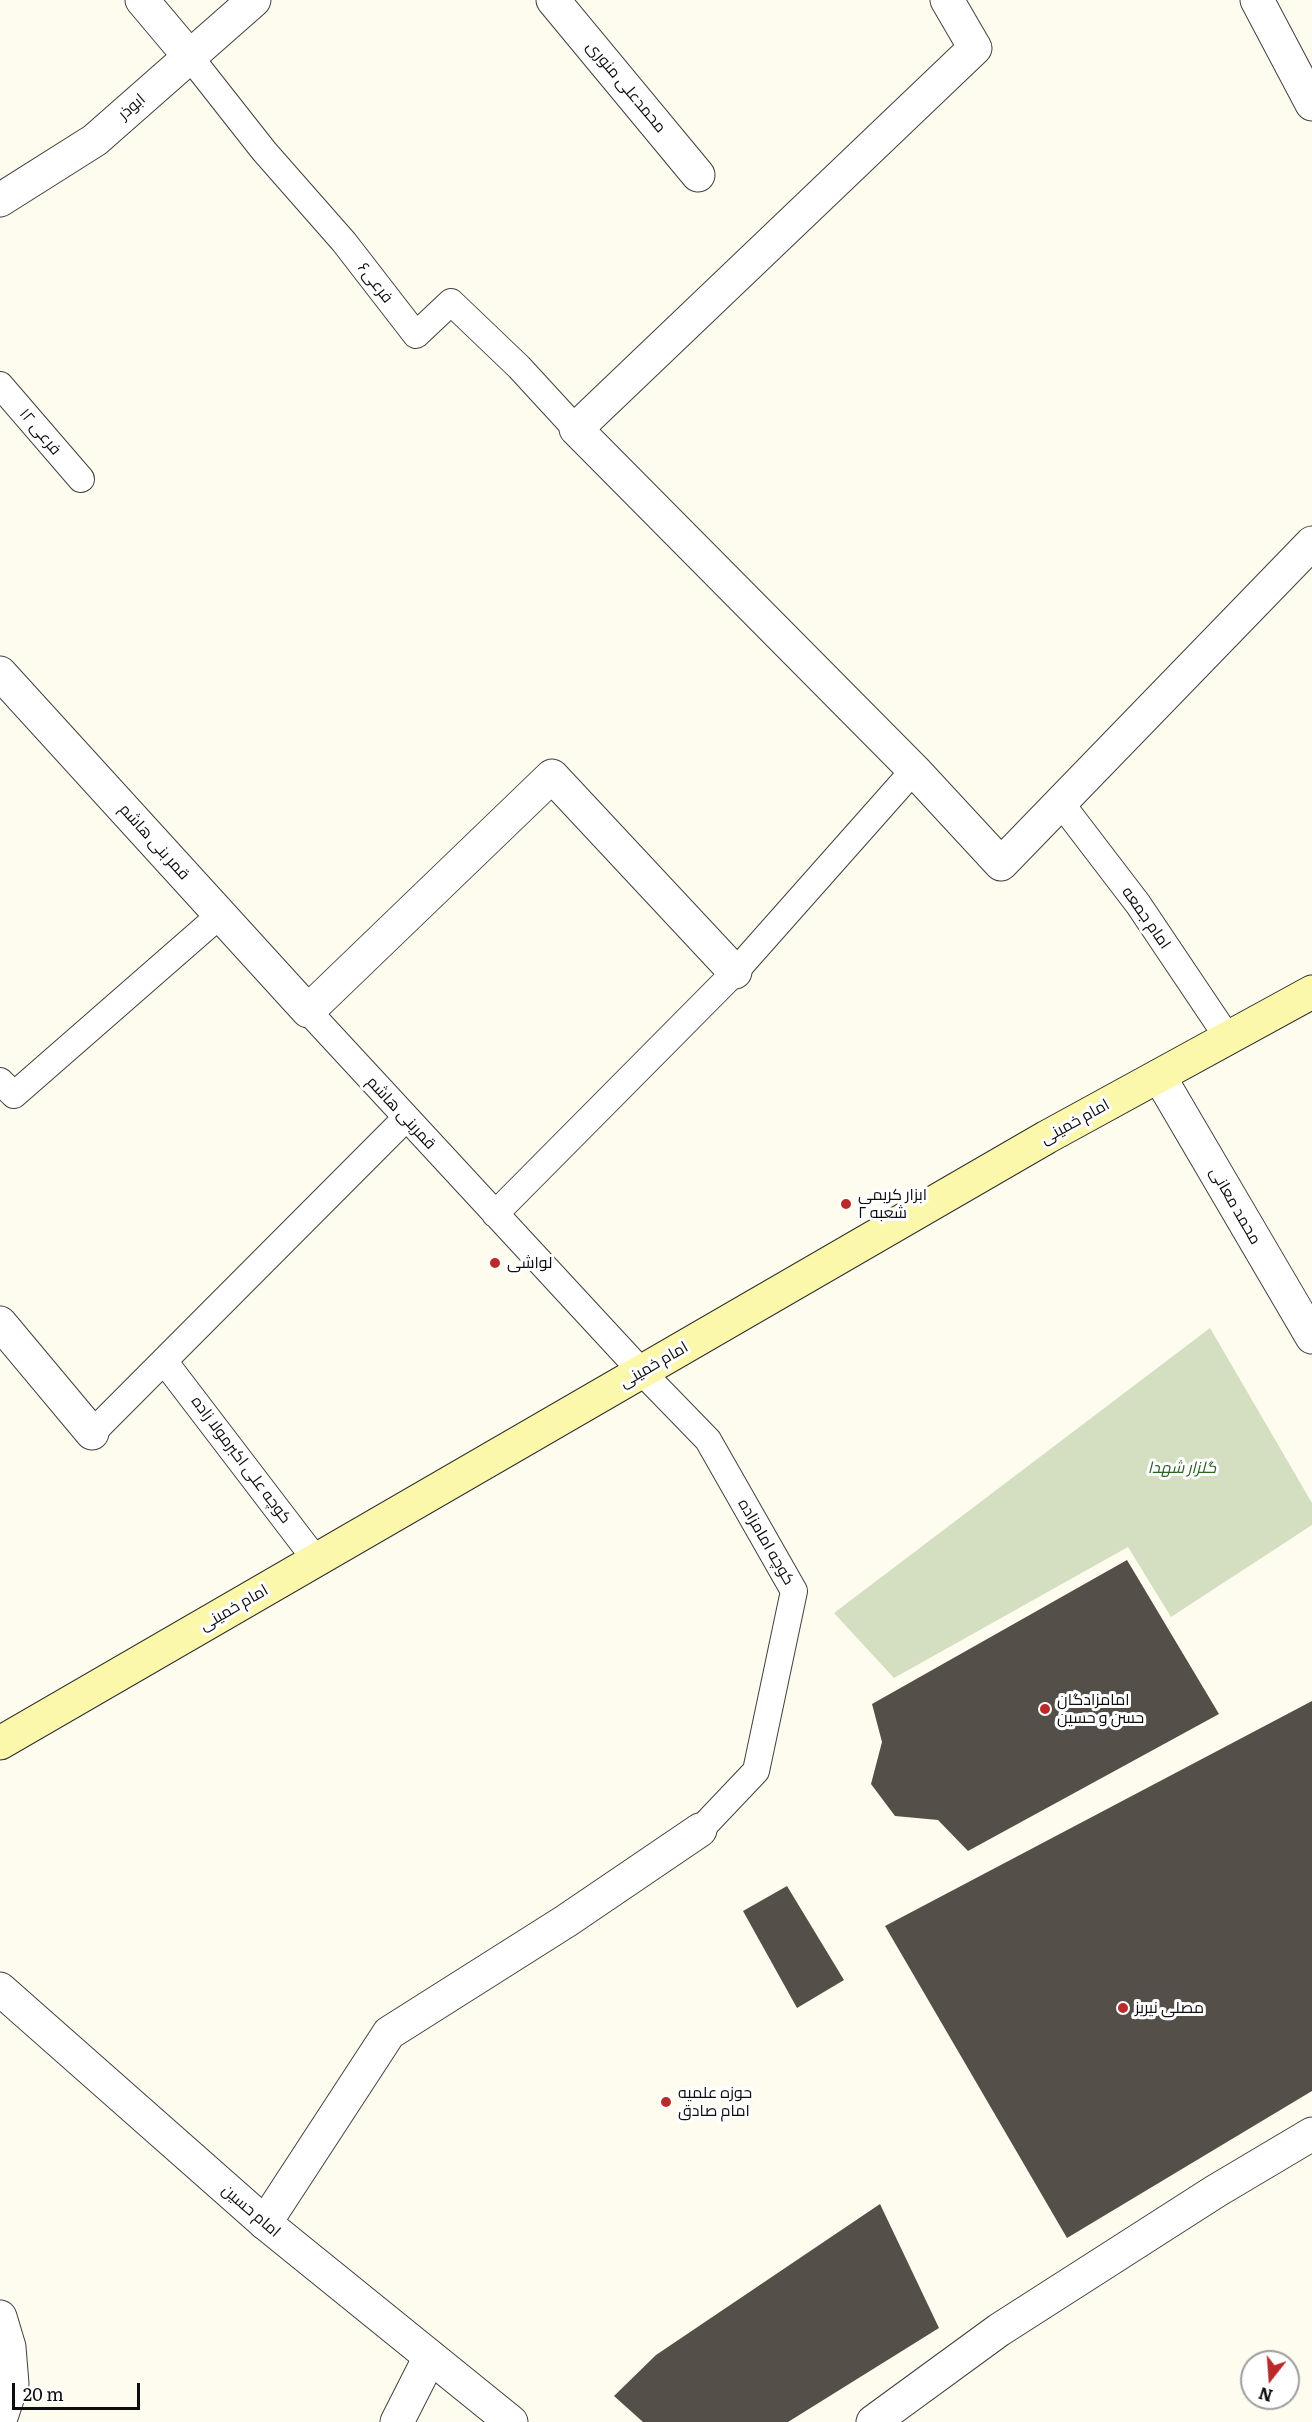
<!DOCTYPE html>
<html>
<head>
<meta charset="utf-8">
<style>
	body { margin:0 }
	#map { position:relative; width:1312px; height:2422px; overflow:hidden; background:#fefcee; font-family:Literata,serif }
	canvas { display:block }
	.north { position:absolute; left:1240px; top:2350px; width:60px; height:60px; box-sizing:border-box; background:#fff; border:2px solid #9e9e9e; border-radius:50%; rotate:197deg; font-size:16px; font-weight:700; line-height:24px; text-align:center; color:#0d0d0d }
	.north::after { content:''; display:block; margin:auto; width:21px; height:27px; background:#b92b29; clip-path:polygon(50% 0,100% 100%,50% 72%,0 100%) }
	.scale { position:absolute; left:12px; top:2383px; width:128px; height:27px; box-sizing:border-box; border:3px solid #0d0d0d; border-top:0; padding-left:8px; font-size:18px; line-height:21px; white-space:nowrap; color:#0d0d0d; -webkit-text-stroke:4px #fff; paint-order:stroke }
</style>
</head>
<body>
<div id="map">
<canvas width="1312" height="2422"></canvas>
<div class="north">N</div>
<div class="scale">20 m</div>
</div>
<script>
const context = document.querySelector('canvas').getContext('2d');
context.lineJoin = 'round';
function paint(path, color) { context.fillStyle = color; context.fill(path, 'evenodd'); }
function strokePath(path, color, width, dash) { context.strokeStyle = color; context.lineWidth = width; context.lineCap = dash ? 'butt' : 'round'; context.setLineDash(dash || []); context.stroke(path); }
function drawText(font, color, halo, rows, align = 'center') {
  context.font = font + ' Literata,Cairo,serif'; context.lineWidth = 6; context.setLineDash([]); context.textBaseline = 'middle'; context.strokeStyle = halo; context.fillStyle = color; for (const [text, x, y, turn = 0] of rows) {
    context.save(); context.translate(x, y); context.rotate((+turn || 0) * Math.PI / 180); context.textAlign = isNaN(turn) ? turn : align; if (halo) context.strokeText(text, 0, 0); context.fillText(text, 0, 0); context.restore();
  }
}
paint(new Path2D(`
	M1210,1328L1312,1503V1525L1171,1617L1128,1547L894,1678L834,1613Z`), '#d3dfc0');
paint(new Path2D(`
	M1127,1560L1219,1714L968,1851L938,1820L895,1816L871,1784L882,1742L872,1704Z
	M1312,1701V2091L1067,2238L885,1926Z
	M787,1886L844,1980L797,2008L743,1911Z
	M880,2204L939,2328L788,2422H643L614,2396L656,2355Z`), '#554f4a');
const service = new Path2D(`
	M190,57L264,151L344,242L416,335L451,302L519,367L576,429
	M0,385L81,479
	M1060,802L1138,904L1228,1038
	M308,1011L642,1372L708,1440L794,1591L756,1771L700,1830
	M0,1081L14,1095L220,915
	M495,1214L735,972L914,770
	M164,1361L316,1560
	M92,1433L406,1118`);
const minor = new Path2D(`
	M142,0L190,57
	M553,0L698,175
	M947,0L975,48L576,429L914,770L1001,864L1312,543
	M1257,0L1312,104
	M0,673L308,1011L552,776L735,972
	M1159,1076L1312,1337
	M0,1323L92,1433
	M265,2223L389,2033L566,1921L700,1830
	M0,2317L9,2347L12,2384L0,2420
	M397,2422L430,2357
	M873,2422L999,2330L1216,2191L1312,2134`);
const tertiary = new Path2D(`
	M0,200L95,140L254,0
	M0,1989L265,2223L511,2422`);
const secondary = new Path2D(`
	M0,1743L1047,1137L1312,992`);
strokePath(service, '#404040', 28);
strokePath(minor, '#404040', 35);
strokePath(tertiary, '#404040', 35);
strokePath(secondary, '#2f2f2f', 35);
strokePath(service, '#fff', 26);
strokePath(minor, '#fff', 33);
strokePath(tertiary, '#fff', 33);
strokePath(secondary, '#fcf8ab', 33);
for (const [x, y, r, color] of [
	[846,1204,6,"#b92b29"],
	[495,1263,6,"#b92b29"],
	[1045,1709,6,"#b92b29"],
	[1123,2008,6,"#b92b29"],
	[666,2102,6,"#b92b29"]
]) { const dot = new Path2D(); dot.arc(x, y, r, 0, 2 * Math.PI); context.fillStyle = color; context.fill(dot); strokePath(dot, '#fff', 2); }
drawText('16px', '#0d0d0d', '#fff', [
	["محمدعلی منوری",626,87,50],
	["ابوذر",132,107,-41],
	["فرعی۶",375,283,52],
	["فرعی ۱۲",40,432,50],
	["قمر بنی هاشم",154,842,48],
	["امام جمعه",1146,918,55],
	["قمربنی هاشم",401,1113,47],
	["امام خمینی",1075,1122,-29],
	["محمد معانی",1235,1206,60],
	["امام خمینی",654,1365,-30],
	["کوچه علی اکبرمولا زاده",241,1460,53],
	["کوچه امامزاده",766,1542,60],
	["امام خمینی",234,1608,-30],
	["امام حسین",251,2211,41]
]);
drawText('16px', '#0d0d0d', '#fff', [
	["ابزار کریمی",858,1195],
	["شعبه ۲",858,1213],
	["لواشی",507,1263],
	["امامزادگان",1057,1700],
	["حسن و حسین",1057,1718],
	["مصلی نیریز",1135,2008],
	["حوزه علمیه",678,2093],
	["امام صادق",678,2111]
], 'left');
drawText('italic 16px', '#29631f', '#fff', [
	["گلزار شهدا",1182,1468]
]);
</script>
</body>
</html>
